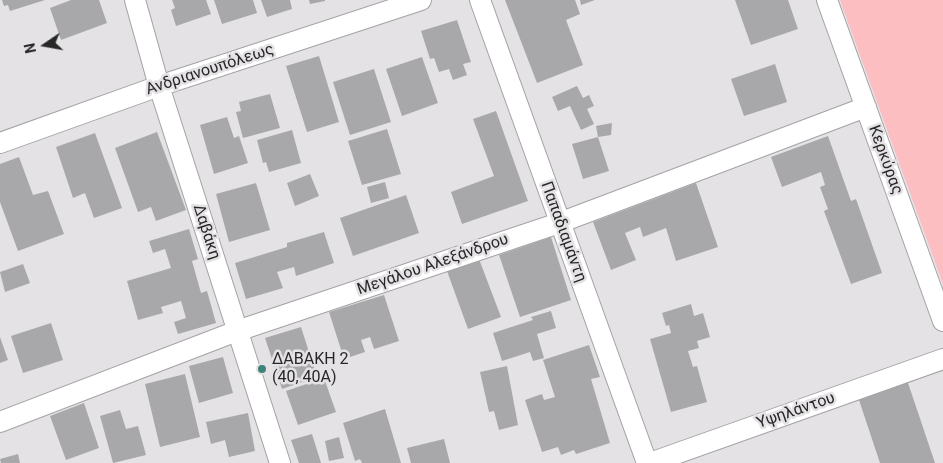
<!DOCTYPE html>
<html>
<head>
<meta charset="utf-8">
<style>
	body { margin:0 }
	#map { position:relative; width:943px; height:463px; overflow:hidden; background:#e4e2e4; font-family:Roboto,sans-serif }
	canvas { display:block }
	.north { position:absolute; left:20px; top:20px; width:50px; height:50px; -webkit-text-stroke:4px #e4e2e4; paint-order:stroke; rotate:258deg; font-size:14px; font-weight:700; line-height:20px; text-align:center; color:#282728 }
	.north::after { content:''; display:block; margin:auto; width:18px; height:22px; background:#282728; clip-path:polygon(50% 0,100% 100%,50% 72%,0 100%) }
</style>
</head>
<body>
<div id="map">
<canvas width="943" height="463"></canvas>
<div class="north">N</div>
</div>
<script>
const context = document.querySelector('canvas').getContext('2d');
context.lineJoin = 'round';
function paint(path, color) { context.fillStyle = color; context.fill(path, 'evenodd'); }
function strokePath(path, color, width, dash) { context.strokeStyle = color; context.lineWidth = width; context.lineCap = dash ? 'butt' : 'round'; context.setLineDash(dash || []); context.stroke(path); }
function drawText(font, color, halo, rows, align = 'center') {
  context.font = font + ' Roboto,sans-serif'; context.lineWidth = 5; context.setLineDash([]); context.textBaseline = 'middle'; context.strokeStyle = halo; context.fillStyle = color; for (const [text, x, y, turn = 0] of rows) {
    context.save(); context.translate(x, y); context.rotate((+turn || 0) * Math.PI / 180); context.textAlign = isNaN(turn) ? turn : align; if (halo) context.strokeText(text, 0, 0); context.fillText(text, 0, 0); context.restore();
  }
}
paint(new Path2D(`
	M840,0H943V284Z`), '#fcbec1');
paint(new Path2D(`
	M2,0H45L10,11L8,5L4,6Z
	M71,0H99L107,23L61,40L50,8Z
	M172,0H206L211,14L176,26L171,10L175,8Z
	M214,0H253L257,13L222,24Z
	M261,0H290L292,9L267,17Z
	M309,0H325V1L310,4Z
	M505,0H575L580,14L566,20L583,65L537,83Z
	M580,0H595L581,5Z
	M735,0H788L798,29L751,45Z
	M457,20L471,62L463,64L467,75L453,80L449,69L439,72L434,58L430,59L421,31Z
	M319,56L339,122L307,132L286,66Z
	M422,57L438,103L402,116L386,69Z
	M775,64L787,102L744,116L731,79Z
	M374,69L391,122L350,135L333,82Z
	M577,86L583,98L589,95L594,106L587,109L594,124L581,130L570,106L558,111L552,97Z
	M270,94L280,128L243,138L236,112L241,111L239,102Z
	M496,111L528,201L462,224L451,192L494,176L473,119Z
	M227,117L234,138L239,136L248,163L214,174L200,125Z
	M612,123L611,135L598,137L596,126Z
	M387,129L401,174L362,185L348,141Z
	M292,130L301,163L269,172L266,162L263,163L257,140Z
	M157,132L186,210L156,221L151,207L138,212L115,148Z
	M95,133L122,208L94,218L85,193L73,198L56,147Z
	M828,136L851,201L856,199L882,273L851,284L824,211L828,209L820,187L825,185L821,172L782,187L771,157Z
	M598,137L609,171L583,179L572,144Z
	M19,157L33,195L48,191L64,234L18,251L0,202V164Z
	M310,174L319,196L295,206L287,183Z
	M385,182L389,198L371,203L367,187Z
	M256,183L270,230L229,242L216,194Z
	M696,183L718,247L676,261L666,228L643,237L640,227L625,233L636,260L611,270L593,222Z
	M406,195L419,233L353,256L340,218Z
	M189,229L198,259L192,261L201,293L207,291L216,323L178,334L174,322L186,318L181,301L161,307L163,313L138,320L127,281L171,268L165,249L153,253L149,241Z
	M324,232L334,263L296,276L294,267L277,272L283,288L246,299L235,263L287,247V243Z
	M551,237L571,300L520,317L499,255Z
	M479,259L501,317L468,329L447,271Z
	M23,264L30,283L5,292L0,272Z
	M384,295L399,341L374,349L370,337L361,340L365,352L344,359L329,312Z
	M691,304L694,316L703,313L710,337L697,341L699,348L688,351L693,367L697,366L707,402L671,412L650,339L671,333L669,325L666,326L662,313Z
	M551,311L556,328L537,334L544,358L533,361L530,352L502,361L493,333L533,320L531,317Z
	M51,323L63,360L23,373L11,336Z
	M301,327L317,377L282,389L265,338Z
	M0,337L8,360L0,363Z
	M589,345L600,377L591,379L610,443L576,454L574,450L561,455L558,447L542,452L525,400L542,394L544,400L555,397L543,360Z
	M223,357L233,393L199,403L189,366Z
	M507,366L518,425L499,430L494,411L489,412L480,372Z
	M185,374L200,437L160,447L145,384Z
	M906,377L935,463H880L857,394Z
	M324,378L336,412L298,425L286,391Z
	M84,403L99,448L66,460L50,416Z
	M385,409L401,463H362L360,459L355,461L343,423Z
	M120,410L126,429L138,426L146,455L113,463L100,416Z
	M248,413L255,451L229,457L225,440L211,444L206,422Z
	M312,434L321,463H299L291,440Z
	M339,437L344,458L329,461L325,441Z
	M444,439L450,463H411L407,448Z
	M18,454L20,463H1L0,459Z`), '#a8a8ab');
const minor = new Path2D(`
	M135,0L159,86L280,463
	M480,0L647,463
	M827,0L943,321
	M0,143L159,86L421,0
	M0,422L237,331L559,223L866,107
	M650,463L943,359`);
strokePath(minor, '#a4a2a5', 22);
strokePath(minor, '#fff', 20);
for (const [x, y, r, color] of [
	[262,369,5,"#3c8278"]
]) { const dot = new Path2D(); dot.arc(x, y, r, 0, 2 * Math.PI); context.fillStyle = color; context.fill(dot); strokePath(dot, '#e4e2e4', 2); }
drawText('16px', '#282728', '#e4e2e4', [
	["Ανδριανουπόλεως",210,70,-18],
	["Κερκύρας",885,160,70],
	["Δαβάκη",206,232,72],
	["Παπαδιαμάντη",563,232,70],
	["Μεγάλου Αλεξάνδρου",433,265,-19],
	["Υψηλάντου",796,411,-19]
]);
drawText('16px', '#282728', '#e4e2e4', [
	["ΔΑΒΑΚΗ 2",272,360],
	["(40, 40Α)",272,378]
], 'left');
</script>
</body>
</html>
